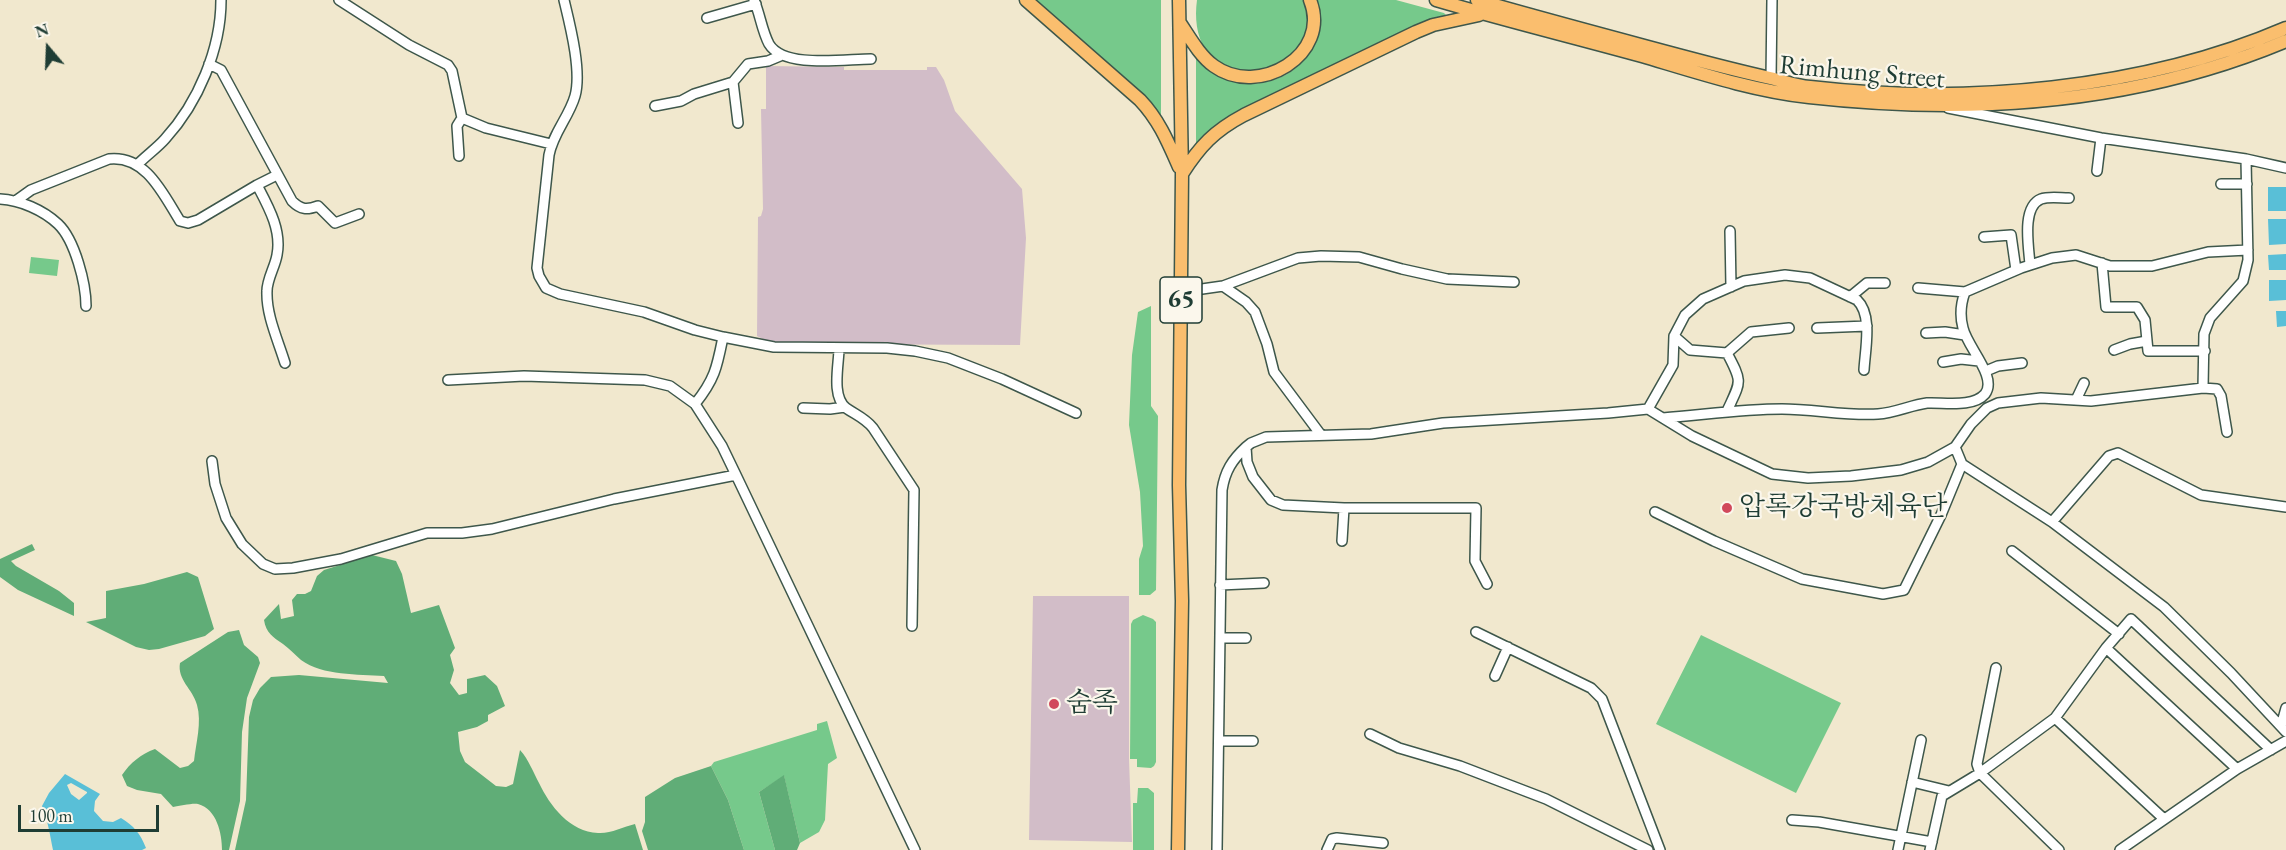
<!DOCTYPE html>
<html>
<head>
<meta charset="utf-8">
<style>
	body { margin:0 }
	#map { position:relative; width:2286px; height:850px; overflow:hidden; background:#f1e8ce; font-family:"EB Garamond",serif }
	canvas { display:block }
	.north { position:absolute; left:18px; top:18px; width:60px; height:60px; -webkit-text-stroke:4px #fbf7ec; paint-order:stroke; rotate:341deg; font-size:16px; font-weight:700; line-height:24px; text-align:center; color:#1f3d34 }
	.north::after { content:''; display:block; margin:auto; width:21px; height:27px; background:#1f3d34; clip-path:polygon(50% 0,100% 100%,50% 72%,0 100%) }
	.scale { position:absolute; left:18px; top:805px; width:141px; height:27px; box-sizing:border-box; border:3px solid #1f3d34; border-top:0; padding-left:8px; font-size:18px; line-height:21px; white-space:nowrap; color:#1f3d34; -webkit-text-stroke:4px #fbf7ec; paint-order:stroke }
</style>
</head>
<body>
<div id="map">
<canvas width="2286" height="850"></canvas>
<div class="north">N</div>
<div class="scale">100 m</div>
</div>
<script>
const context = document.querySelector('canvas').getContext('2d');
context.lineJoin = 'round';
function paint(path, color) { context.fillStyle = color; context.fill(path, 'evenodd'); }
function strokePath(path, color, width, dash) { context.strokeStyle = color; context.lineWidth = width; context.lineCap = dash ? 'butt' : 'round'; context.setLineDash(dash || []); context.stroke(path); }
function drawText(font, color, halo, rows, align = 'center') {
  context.font = font + ' "EB Garamond","Noto Serif KR",serif'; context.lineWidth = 4.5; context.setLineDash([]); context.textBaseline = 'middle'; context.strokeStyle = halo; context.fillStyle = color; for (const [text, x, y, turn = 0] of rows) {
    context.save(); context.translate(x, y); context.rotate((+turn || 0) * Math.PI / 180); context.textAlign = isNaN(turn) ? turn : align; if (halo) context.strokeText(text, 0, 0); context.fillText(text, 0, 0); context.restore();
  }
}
paint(new Path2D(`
	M766,66L844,67V70H927V67H936L944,80L955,111L1022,189L1026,238L1020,345L779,344H772L757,336L758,217L761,216L763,209L761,109H766Z
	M1033,596H1129V759L1132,842L1029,840Z`), '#d2bdc8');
paint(new Path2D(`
	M1032,0H1161V115L1147,100Z
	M1197,0H1304C1314,28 1302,51 1277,65C1274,67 1269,71 1265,72C1260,73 1252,72 1247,71C1206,70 1192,36 1197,0Z
	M1314,0H1396L1444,13L1447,16L1416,27L1196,146V55C1207,62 1218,74 1230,80C1253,90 1294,79 1305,56C1311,45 1312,13 1314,0Z
	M31,257L59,260L57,276L29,273Z
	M1151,306V406L1158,416L1156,590L1150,595H1139V559L1143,546L1140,492L1129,425L1132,355L1138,312Z
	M1143,615L1153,619L1156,622V762L1154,766L1151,768L1137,767V759H1130L1131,624L1133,620Z
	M1701,635L1841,703L1796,793L1656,724Z
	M827,721L837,758L828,764L825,820L819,832L800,843L784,776L759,792L775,850H744L728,800L711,766L714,762L817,730V724Z
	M1138,788H1148L1154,793V850H1133V803H1137Z`), '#76c98b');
paint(new Path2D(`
	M32,544L35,550L11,561L16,566L59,591L74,603V616L18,590L0,577V559Z
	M372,555L396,561L402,574L411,613L439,605L455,648L450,655L454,670L450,683L459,695L467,693V679L485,675L497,686L505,706L488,715V721L477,727L458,732L460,751L465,762L496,786L506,787L513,784L520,750C529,760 533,772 539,783C550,806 570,832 598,833C610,834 623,827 635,824L643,850H235L246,800L249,717L253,700L260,688L271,677L299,675L388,683L384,676C358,674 323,676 301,660C295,655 290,649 283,644C273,637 266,633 264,620L279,604L281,619L294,616L292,600L297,594H305L311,591L317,576L324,570Z
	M187,572L198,577L214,629L205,636L159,649L149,650L136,647L86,622L106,618V591L144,584Z
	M239,630L244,645L258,657L260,663L247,698L242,732L240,801L229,850H222C222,834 217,809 198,804C192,803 180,806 173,807L161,794L137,790L127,786L122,775C130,763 141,754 155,749L180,768L188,766L194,761C196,743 202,722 197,705C193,689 177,680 180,663L228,632Z
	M711,766L728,800L744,850H648L642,831L645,822V797L675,778Z
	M784,775L800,843L797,850H775L759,792Z`), '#60ad77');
paint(new Path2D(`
	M2268,187H2286V211H2268Z
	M2268,219H2286V244L2269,245Z
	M2286,254V270H2269L2268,255Z
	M2269,280H2286V300L2269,301Z
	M2276,311H2286V326L2277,327Z
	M65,774L100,794L95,801L94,811L103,821L113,822L121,818C134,826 140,833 146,848L142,850H53C50,835 48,821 42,806L49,793ZM71,783L87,792V793L79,800L71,794L67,785Z`), '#59bfd7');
const minor = new Path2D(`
	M339,0L409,45L448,65L452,71L462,118L457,126L459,156
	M564,0C570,25 582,71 575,96C569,117 553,133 549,155L537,268L539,276L546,288L560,294L644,312L695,330L723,337L774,347L887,348L915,351L948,358L1002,379L1076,413
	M754,0C760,14 762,31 769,44C784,69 845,59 871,59
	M707,18L756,4
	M209,64L221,70L292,201C301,210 307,210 318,206L335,223L359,214
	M1771,79L1772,0
	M733,82L738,123
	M655,106L681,101L694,94L733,82L748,64L768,61L780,56
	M1948,108L2101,138L2246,159L2286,168
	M462,118L486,128L551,144
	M138,164C147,155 157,148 165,139C198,103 221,49 221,0
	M2097,171L2101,138
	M2221,184H2247
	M257,185C268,206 282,230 277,255C275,267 267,279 267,291C266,315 278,340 285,363
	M0,199C20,200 43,210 58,224C75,240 86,284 86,306
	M17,200L31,190L109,159C146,155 163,194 180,221L188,223L198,220L257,185L277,175
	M1730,231L1731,287
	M1984,237L2011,235L2016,270
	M2102,263L2106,307H2137L2145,320L2148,351H2205
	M2030,265C2029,248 2021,207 2041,199C2049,196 2060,198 2069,198
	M1223,286L1246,302L1255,312L1267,344L1274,372L1321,435
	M1918,288L1965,292
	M1181,292L1223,286L1298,258L1321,256L1359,257L1402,269L1447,279L1514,282
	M1850,297L1867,283H1885
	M1817,328L1867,326
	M1926,333L1945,332L1965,335
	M1674,336L1690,350L1727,353L1751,332L1789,328
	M839,348C839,365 831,396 846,408C856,415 865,418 873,428L914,490L912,626
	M2114,350L2130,344L2147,341
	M1727,353C1743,383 1741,381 1727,411
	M1943,362L1961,359L1979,361
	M1986,371L1998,366L2022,363
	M448,380L524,376L645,380L670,386L695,404L722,446L736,475L915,850
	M2203,388L2204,334L2210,318L2243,281L2248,260L2246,159
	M2076,400L2084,383
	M695,404C715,379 717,367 723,337
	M803,408L830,409L845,407
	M1648,409L1673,365L1674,336L1685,315L1703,299L1744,281L1785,275L1810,278L1857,300C1873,315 1865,350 1864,370
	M1663,418C1703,415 1742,409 1782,409C1814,409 1846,416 1878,414C1895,413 1911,405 1927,403C1943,402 1973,408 1985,394C1998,377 1967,347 1963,328C1960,317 1961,303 1965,292L2021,268L2052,258L2076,255L2110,266H2152L2208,252L2248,250
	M1955,447L1962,464L2052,522L2164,607L2231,673L2286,732
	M212,461L215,484L226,518L242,544L263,564L275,569L293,568L341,559L427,533H462L492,529L614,499L736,475
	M1344,508H1476L1475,561L1487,584
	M1655,512L1714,541L1802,579L1883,594L1904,590L1941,515L1962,464
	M2052,522L2109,456L2118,453L2201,495L2286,507
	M1342,541L1344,508L1283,505L1271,500L1253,477L1247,462L1246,447L1251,443L1266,437L1371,434L1443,423L1608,413L1648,409L1692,436L1772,474L1808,478L1851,476L1901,470L1928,462L1955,447L1971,424L1987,408L1998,403L2041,398L2091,401L2203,388L2217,389L2221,396L2227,432
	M2012,551L2119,634
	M1220,585L1264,583
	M1476,632L1591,688L1602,699L1660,850
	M1221,638H1246
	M2106,648L2237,769
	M1996,668L1977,764L1980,773L2059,850
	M1495,676L1508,647
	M2055,718L2164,819
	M2281,726L2286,708
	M1370,734L1399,748L1460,766L1546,799L1648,850
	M1220,741H1253
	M1912,782L1949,791
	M1792,820L1819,822L1932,842
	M1217,850L1222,490C1225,471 1232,460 1246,447
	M1327,850L1332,839L1337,838L1383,843
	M1898,850L1921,740
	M1930,850L1942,796L1980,773L2055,718L2106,648L2131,619L2271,750
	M2120,850L2237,769L2286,741`);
const major = new Path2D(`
	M1026,0L1140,100C1159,120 1168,142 1179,167
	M1436,0C1504,20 1573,37 1642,56C1696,72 1753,91 1809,97C1970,115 2136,104 2286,41
	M1477,0C1543,19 1611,37 1678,55C1708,63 1739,71 1770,78C1783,81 1796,86 1810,87C1965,105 2142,90 2286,28
	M1180,23C1190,38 1200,56 1214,66C1258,98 1332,55 1310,0
	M1182,174C1200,146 1214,131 1244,115L1416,32L1433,25L1479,15
	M1178,850L1182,601L1179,485L1182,174L1179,0`);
strokePath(minor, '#3e574b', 12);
strokePath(major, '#3e574b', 15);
strokePath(minor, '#fff', 9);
strokePath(major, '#fabe6e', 12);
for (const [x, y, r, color] of [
	[1727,508,6,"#d1495b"],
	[1054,704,6,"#d1495b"]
]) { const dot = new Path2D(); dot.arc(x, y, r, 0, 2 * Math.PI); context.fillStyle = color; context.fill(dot); strokePath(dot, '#fbf7ec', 2); }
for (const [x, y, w] of [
	[1181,300,42]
]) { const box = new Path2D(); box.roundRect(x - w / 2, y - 23, w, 46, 4.5); context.fillStyle = '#fbf7ec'; context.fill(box); strokePath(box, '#1f3d34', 1.5); }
drawText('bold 26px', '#1f3d34', null, [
	["65",1181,300]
]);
drawText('27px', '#1f3d34', '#fbf7ec', [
	["Rimhung Street",1862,73,5]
]);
drawText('27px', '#1f3d34', '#fbf7ec', [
	["압록강국방체육단",1739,508],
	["숨족",1066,704]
], 'left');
</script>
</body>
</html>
